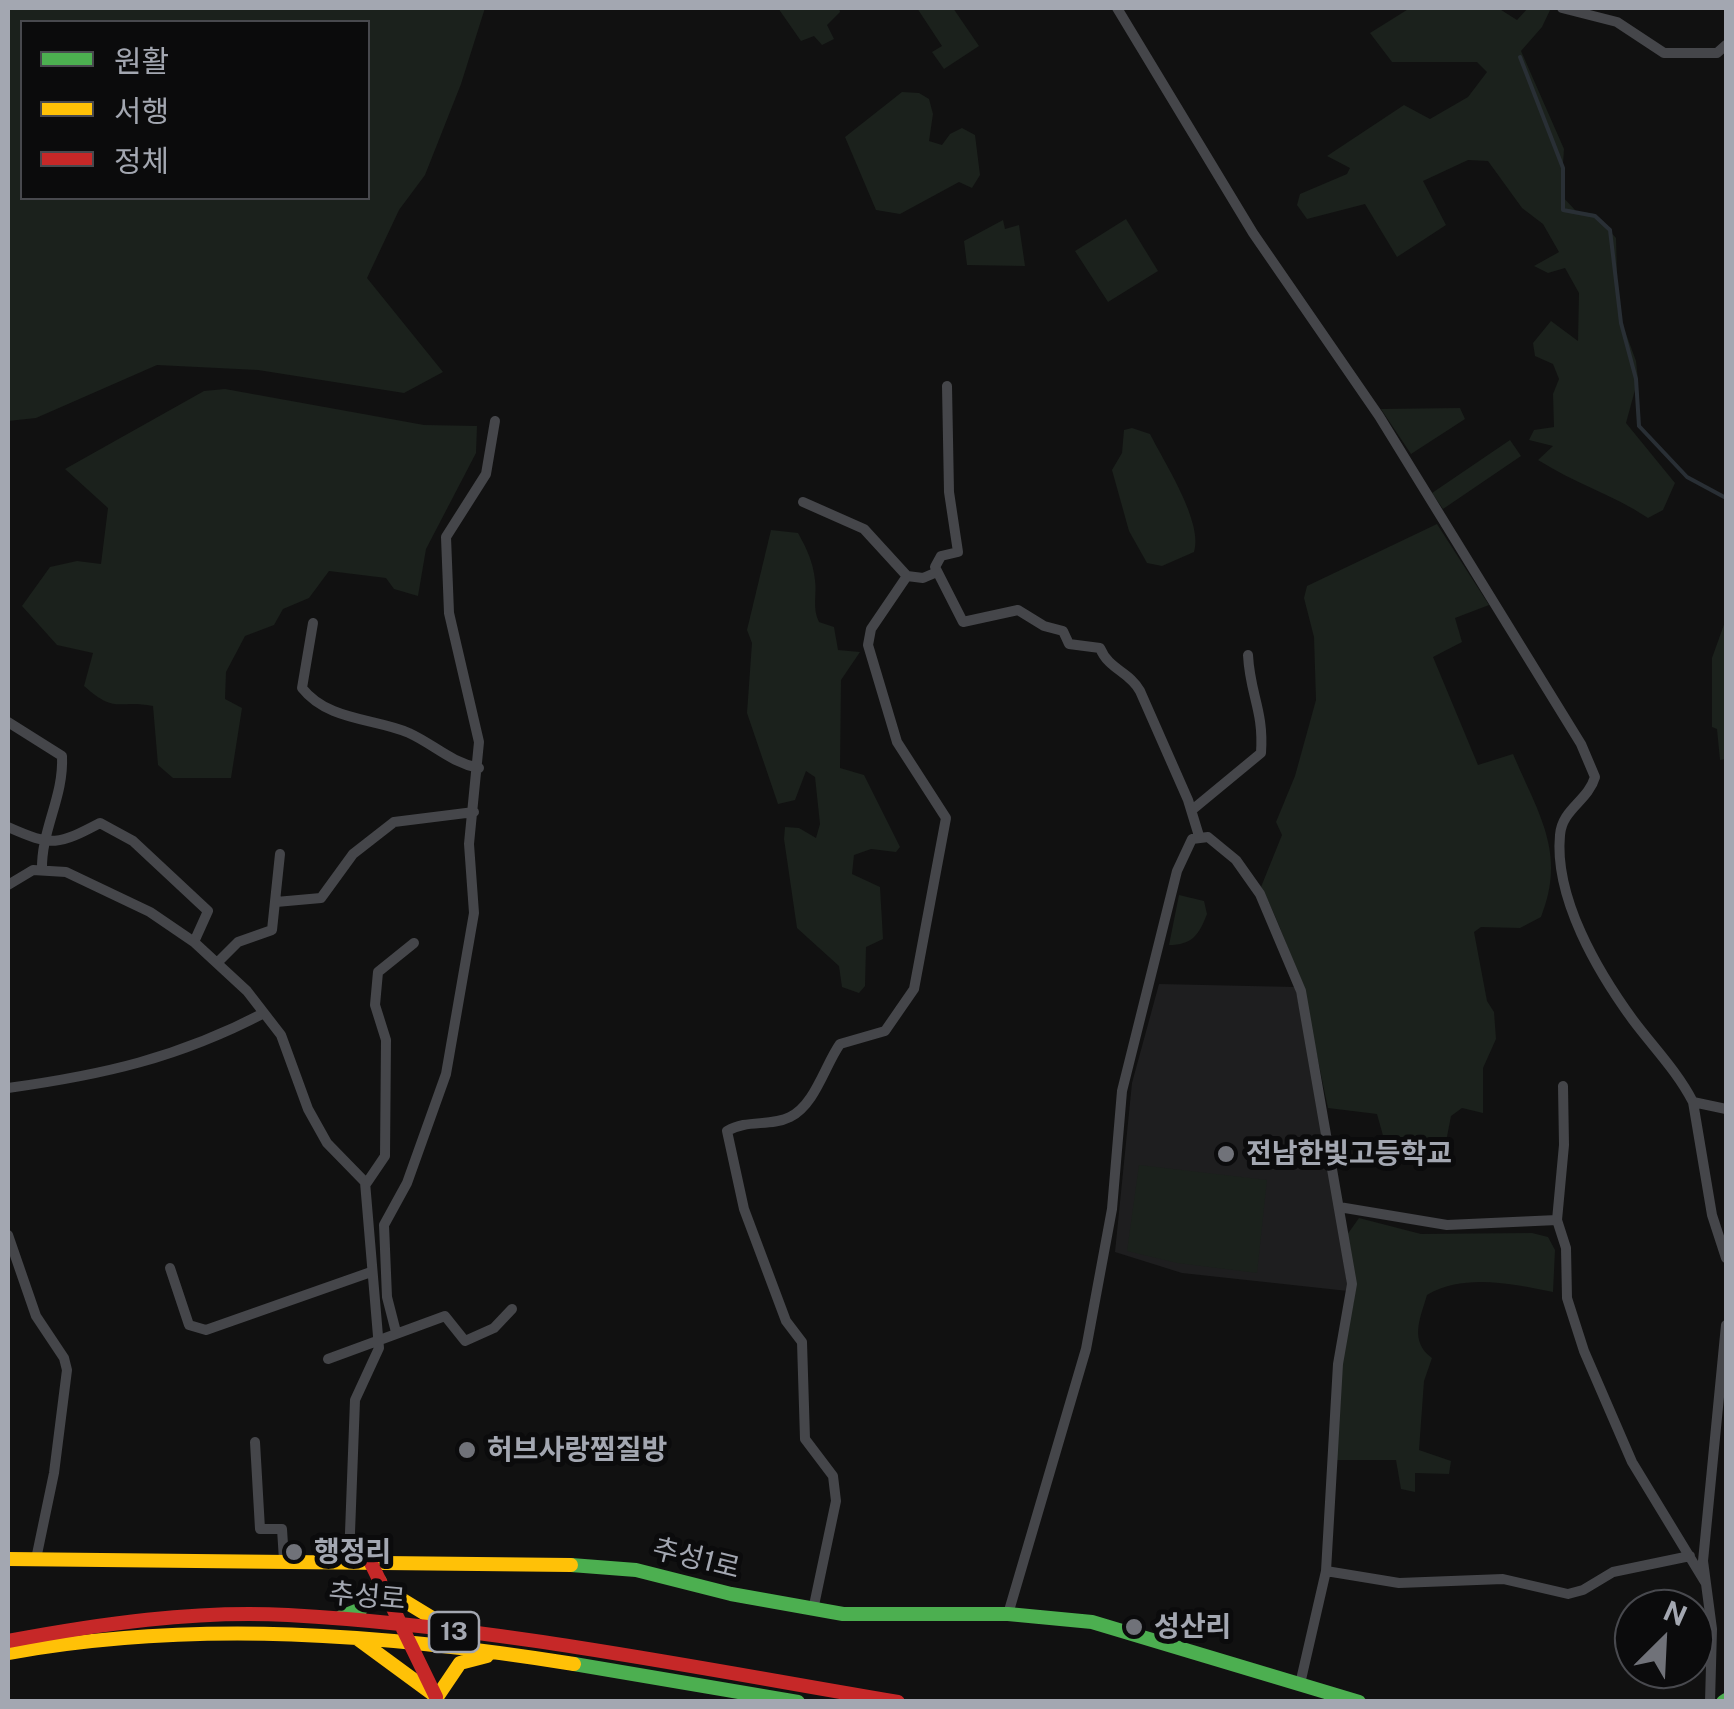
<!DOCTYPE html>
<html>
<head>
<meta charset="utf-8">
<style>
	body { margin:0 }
	#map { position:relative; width:1734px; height:1709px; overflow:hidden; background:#111; font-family:"Public Sans","Noto Sans KR",sans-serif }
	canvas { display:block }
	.frame { position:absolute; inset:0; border:10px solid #a3a7b1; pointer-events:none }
	.legend { position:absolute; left:20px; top:20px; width:350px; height:180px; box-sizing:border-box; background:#0b0b0c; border:2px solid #48494e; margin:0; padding:12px 18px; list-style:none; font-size:30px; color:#a3a7b1 }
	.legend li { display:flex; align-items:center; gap:20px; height:50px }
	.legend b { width:50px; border:2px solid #48494e }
	.north { position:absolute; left:1614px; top:1589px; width:100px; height:100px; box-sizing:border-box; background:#0b0b0c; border:2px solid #48494e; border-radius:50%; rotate:24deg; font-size:28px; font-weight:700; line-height:40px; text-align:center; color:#a3a7b1 }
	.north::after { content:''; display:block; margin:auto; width:35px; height:45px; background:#707279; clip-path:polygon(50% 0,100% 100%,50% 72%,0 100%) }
</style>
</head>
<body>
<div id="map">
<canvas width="1734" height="1709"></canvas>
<div class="frame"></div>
<ul class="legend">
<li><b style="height:12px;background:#4caf50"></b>원활</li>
<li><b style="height:12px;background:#ffc107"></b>서행</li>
<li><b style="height:12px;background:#c62828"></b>정체</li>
</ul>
<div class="north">N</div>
</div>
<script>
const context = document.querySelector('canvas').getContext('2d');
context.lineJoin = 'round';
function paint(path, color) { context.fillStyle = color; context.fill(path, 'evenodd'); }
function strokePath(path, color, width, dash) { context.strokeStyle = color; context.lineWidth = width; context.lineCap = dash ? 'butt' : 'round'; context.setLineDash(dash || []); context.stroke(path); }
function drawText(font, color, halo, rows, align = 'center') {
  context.font = font + ' "Public Sans","Noto Sans KR",sans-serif'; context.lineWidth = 10; context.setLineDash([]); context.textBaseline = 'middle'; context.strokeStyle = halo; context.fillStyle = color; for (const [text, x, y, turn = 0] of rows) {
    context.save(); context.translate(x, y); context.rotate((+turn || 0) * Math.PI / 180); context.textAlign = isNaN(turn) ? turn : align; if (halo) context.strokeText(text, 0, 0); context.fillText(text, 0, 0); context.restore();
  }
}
paint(new Path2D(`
	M1159,984L1295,987L1322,1111L1348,1291L1182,1273L1115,1252L1132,1083Z`), '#1e1e1f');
paint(new Path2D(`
	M8,8H485L461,84L425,175L399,210L367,278L443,372L404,393L258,370L157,365L36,418L8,421ZM22,22H368V198H22Z
	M778,8H839L840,12L827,25L834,39L822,45L814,36L801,41Z
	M917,8H953L979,46L944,69L932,52L942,46Z
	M1410,8H1498L1517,20L1528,8H1551L1542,27L1521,51L1564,149L1561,195L1576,211L1595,214L1616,238L1618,312L1636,361L1638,379L1626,423L1675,483L1663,510L1648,518C1612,494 1574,483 1538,460L1553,446L1529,440L1534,430L1554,427L1553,394L1559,379L1553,364L1535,356L1533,343L1551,321L1578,341L1579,293L1565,268L1548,273L1534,266L1559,252L1543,224L1522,208L1488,161L1468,160L1423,181L1446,225L1397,257L1365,204L1307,219L1297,205L1300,194L1347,174L1350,168L1327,156L1404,105L1430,119L1468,97L1487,72L1477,62H1392L1370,33Z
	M902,92L919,93L929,99L933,114L929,141L942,145L950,134L962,128L975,135L980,175L972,188L959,182L900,214L876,210L845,137Z
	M1126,219L1158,271L1108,302L1075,251Z
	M1003,220L1005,229L1019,225L1025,266L967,265L964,241Z
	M225,389L424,425L477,426L476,453L426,549L418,596L394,589L386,578L329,571L309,598L283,609L274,625L245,636L226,672L225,699L242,708L231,778H173L158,765L153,706C117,699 117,715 84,686L93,653L57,645L22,606L50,567L77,561L101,564L108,508L65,469L204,391Z
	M1460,408L1465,419L1411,454L1381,409Z
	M1132,428L1150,434C1164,462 1204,523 1194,552L1162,566L1147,563L1129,531L1112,470L1122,453L1124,430Z
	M1510,440L1521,456L1443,509L1432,493Z
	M1437,524L1489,605L1455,618L1462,642L1433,657L1478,765L1513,754C1538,813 1567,853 1541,917L1520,928L1481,927L1474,932L1487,1001L1494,1012L1496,1039L1483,1068V1113L1462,1108L1451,1116L1445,1147L1438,1155L1416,1152L1392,1168L1377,1114L1328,1108C1312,1030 1298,957 1261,887L1282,835L1276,822L1295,776L1316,700L1314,637L1304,598L1307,586Z
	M771,530L798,533C807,549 813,562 815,580C817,595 812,608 819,622L834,627L838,650L860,652L841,680L840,768L864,775L900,847L896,852L871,849L854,855L852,874L880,887L883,939L866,947L865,986L859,993L842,987L839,966L797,928L784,839L785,827L799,828L816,838L820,824L815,777L806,771L795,800L778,804L747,713L752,643L747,630Z
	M1726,619V759L1720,760L1717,729L1712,727V658Z
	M1179,895L1204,901L1207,914C1199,935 1192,945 1169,945Z
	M1139,1165L1267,1180L1257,1273L1177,1263L1127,1251Z
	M1359,1218L1421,1234L1532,1233L1548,1237L1555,1250L1553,1292C1512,1284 1465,1273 1427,1295C1420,1319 1409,1341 1432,1358L1424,1381L1419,1450L1451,1461L1449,1474L1415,1473V1492L1401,1489L1396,1460H1336L1344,1335L1354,1301L1347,1235Z`), '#1b211c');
strokePath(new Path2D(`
	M1520,57L1563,168V210L1595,216L1610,230L1621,323L1636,379L1639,426L1687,477L1726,498`), '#292f35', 4);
strokePath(new Path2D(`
	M1117,8L1253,233L1379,416L1581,744L1595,777C1588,801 1562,809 1560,835C1554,898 1598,972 1633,1020C1654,1048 1677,1071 1693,1102L1726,1109
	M1562,8L1617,22L1664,53H1717L1726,45
	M947,386L949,492L958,552L941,556L935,567L963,622L1018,610L1044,626L1063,631L1069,644L1100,648C1109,670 1129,671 1140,691L1188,800L1199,836
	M803,502L864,529L907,576L923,578L937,572
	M313,623L302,688C328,721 374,718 409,733C435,745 450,762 479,768
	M8,722L62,756C64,797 41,830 42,870
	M1192,810L1261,753C1264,710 1250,695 1248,655
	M8,827C53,847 58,845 100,823L133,841L208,911L194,942
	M8,885L33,870L66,872L150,912L194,942L247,991L281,1035L308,1109L327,1143L365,1182L379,1348L355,1400L349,1559
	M276,902L321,898L353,854L394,822L474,812
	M217,963L238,942L272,930L280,854
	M1563,1086L1564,1145L1557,1220L1566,1248L1567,1298L1584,1351L1632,1462L1705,1582
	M8,1088C102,1075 178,1058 264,1013
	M1693,1102L1712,1215L1726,1258
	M366,1184L385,1156L386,1040L375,1005L378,972L414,943
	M1339,1207L1447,1225L1557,1220
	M8,1235L36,1316L64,1358L67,1370L54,1473L36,1559
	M170,1268L189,1325L206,1330L371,1272
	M396,1332L387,1297L384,1225L407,1183L446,1074L474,913L469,844L479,742L449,613L446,537L486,474L495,421
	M328,1359L445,1316L465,1341L494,1328L512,1309
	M255,1442L260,1529H282L284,1560
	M1326,1571L1399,1583L1503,1579L1568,1594L1583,1590L1613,1572L1690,1556
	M813,1610L836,1501L833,1476L805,1439L802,1342L786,1321L744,1209L727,1131C747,1119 770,1127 790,1117C815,1105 825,1065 840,1044L885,1031L914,989L946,818L897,742L868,645L871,629L907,576
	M1008,1614L1086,1349L1112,1209L1122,1091L1177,871L1192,839L1208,837L1236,860L1260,894L1301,991L1352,1284L1338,1364L1326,1571L1300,1684
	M1710,1702L1712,1629L1703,1561L1726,1325`), '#45464a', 10);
strokePath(new Path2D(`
	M571,1565L636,1570L731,1594L843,1614H1008L1092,1622L1359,1702
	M341,1617L361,1609L380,1581
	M574,1664L798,1702
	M1723,1702L1726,1700`), '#4caf50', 14);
strokePath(new Path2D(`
	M8,1559L571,1565
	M383,1588L447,1627
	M358,1639L437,1697L460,1663L487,1656
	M8,1653C197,1619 386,1634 574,1664`), '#ffc107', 14);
strokePath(new Path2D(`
	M370,1561L436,1697
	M8,1641C99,1624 195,1610 288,1615C492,1626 696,1668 898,1702`), '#c62828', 14);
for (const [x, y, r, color] of [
	[1226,1154,10,"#707279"],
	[467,1450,10,"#707279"],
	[294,1552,10,"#707279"],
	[1134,1627,10,"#707279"]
]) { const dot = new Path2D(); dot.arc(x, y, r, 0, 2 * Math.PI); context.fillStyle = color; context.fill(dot); strokePath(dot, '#0b0b0c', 4); }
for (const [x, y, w] of [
	[454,1632,50]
]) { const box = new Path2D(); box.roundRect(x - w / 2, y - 20, w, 40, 8); context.fillStyle = '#0b0b0c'; context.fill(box); strokePath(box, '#a3a7b1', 2.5); }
drawText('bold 25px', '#a3a7b1', null, [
	["13",454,1632]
]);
drawText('bold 28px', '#a3a7b1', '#0b0b0c', [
	["전남한빛고등학교",1246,1154],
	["허브사랑찜질방",487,1450],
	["행정리",314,1552],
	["성산리",1154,1627]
], 'left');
drawText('28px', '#a3a7b1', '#0b0b0c', [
	["추성1로",696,1559,14],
	["추성로",367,1597,5]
]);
</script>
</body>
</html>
